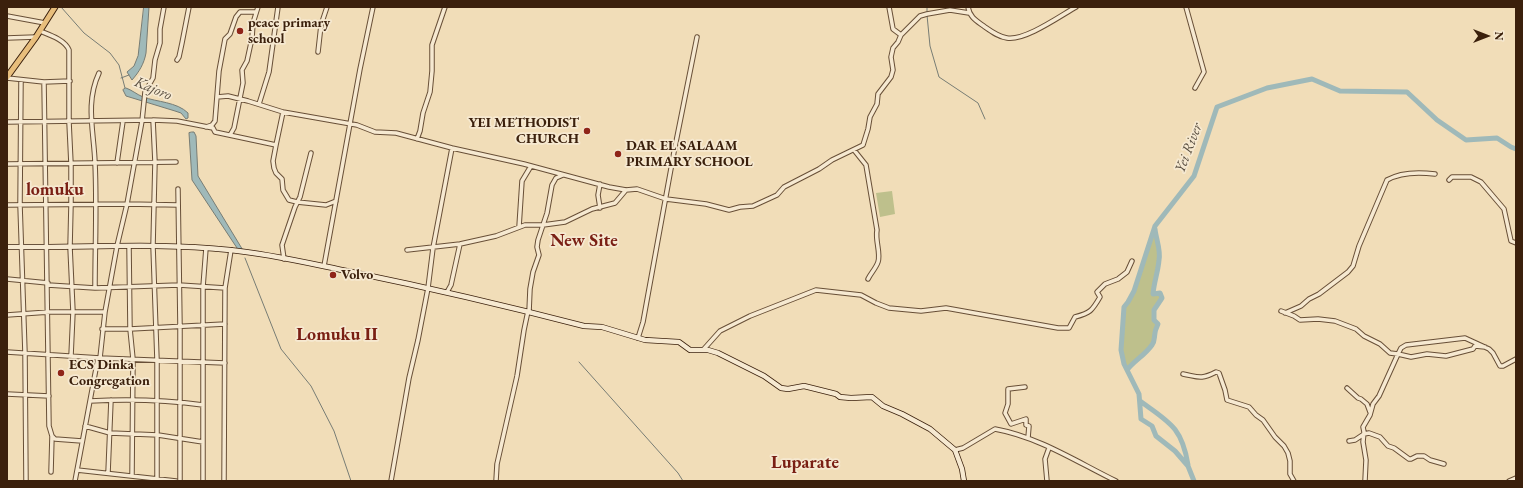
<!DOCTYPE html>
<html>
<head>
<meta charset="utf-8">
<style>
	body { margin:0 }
	#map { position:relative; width:1523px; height:488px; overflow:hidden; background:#f1ddb8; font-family:"EB Garamond",serif }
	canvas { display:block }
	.frame { position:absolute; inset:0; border:8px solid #3b200c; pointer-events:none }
	.north { position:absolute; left:1467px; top:16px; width:40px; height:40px; -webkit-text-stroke:3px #f6e9d1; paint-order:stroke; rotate:90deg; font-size:11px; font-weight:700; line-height:16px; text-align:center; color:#3b200c }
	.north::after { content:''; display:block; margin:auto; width:14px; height:18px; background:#3b200c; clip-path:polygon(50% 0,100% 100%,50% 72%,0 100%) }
</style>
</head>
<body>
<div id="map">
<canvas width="1523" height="488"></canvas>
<div class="frame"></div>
<div class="north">N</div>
</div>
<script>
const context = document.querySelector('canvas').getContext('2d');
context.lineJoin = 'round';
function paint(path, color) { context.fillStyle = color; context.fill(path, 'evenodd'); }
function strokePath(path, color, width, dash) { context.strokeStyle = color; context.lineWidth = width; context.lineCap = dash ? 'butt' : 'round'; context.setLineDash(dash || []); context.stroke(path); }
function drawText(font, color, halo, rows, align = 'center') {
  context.font = font + ' "EB Garamond",serif'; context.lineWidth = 3.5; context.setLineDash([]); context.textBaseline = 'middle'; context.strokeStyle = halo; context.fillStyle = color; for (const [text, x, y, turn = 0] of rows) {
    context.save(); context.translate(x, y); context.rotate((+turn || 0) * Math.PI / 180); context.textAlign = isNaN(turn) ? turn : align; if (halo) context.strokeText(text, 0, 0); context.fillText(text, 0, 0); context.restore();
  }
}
paint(new Path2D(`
	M892,191L895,214L880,217L876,193Z
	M1155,226C1156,236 1160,248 1159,258C1158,270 1154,282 1153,294L1160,293L1162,298L1154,310V320L1158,324C1157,327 1155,330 1155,333C1154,338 1155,341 1152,345C1145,355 1134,361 1127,370L1121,350L1124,307L1128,302L1134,291Z`), '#bec08c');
const water = new Path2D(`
	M144,7H149L146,53C144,64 139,72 132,80L127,72L134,66L138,56Z
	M126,88C132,90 136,94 143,97C157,102 177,102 188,113V118L186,119L181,113L175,111L126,96L123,90Z
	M192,132H194L196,136L198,176L244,252L239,251L192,180L189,133Z`);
paint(water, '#9fb9b9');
strokePath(water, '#777c74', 1);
strokePath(new Path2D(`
	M61,7L84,33L110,53L119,65L125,88
	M927,7V12
	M927,15L930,46L939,77L978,103L985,119
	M121,78L129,75
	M245,258L281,349L311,386L334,431L351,481
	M579,362L678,473L683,481`), '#777c74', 1);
strokePath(new Path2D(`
	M1127,370C1134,361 1145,355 1152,345C1155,341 1154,338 1155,333C1155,330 1157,327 1158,324L1154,320V310L1162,298L1160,293L1153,294C1154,282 1158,272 1159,260C1161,250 1156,239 1155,229
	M1140,401C1169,422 1182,427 1188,465
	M1194,481L1188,466L1175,451L1156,436L1152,426L1141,419L1139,394L1124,364L1121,350L1124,307L1128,302L1134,291L1155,226L1194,176L1217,107L1267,88L1312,79L1340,91L1407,92L1437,120L1466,140L1497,138L1511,147L1516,149`), '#9fb9b9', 5);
const street = new Path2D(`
	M889,7L893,29L901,35
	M968,7C970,18 977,21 985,27C992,32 999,37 1007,38C1025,41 1060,16 1076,7
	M1186,7L1204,72L1195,88
	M7,16L45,23
	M40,31C50,35 65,40 69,50V122L71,164V205L70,247L73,312L71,356
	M7,38L36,37
	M318,52L321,25L327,7
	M177,60L179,57L182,43L189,7
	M7,78L44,82L70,81
	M21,80L20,205L25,353L26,481
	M44,82L49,426L52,436L55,439L82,441
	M217,97L228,96L248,101L283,112L357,125L375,132L396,133L452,148L524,164L609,187L626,190L637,189L666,199L706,204L729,210L740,207L753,206L777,195L784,187L819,169L832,160L863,145L868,129L870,117L877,104L878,94L891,77L893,70L891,57L893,48L898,42L901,35L920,16L927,14L950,10L969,13
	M259,104L269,72L278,7
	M153,120L155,162L153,246L157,360V481
	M7,122L153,120L177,121L213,128L215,132L276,145L273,161L274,168L276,173L282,179L283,190L289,200L297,202L326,205L336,201
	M206,127L212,125L215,121L219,71L225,39L230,34L236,17L240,12H256
	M230,135L234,128L243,83L242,70L247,61L252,38L253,23L258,7
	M417,139L420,131L423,113L430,92L432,71V45L445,7
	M276,145L283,112
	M854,150L866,165L877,230C875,241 881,253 878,262C876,268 871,273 868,279
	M117,163L123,121
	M7,164L176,162
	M1449,180L1452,177H1471L1481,182L1504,209L1511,241L1516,243
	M178,189L180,326V481
	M7,205L127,204L178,205
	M600,208L598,195L600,184
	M519,227L522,181L531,166
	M129,246L130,329L133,359L132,476
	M407,250L460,244L496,236L525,225H543L565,222L592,209L615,203L626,190
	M284,259L282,245L295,207L300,197L311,153
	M324,266L360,69L373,7
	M7,279L48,283
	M48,285L95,288L179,285L225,288
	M95,288C95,247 97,205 95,163C94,132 85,103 99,73
	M447,292L451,285L460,244
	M1281,311L1294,316L1300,320L1318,319L1335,321L1356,329L1364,336L1380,344L1390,353L1398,354L1379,396L1373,404L1370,415L1363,427L1364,432L1363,442L1366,460L1365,481
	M529,312L530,289L533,272L539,255L537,247L538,240L547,213L552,185L556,178L563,175
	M1285,313L1301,306L1309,299L1319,294L1348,272L1353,266L1359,246L1387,180C1401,172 1419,172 1435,174
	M7,315L49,312H105
	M102,329H130L225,324
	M638,338L643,322L674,152L697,37
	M1485,347L1475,346L1473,349L1446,356L1427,354L1411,357L1398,354L1401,348L1406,345L1465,338L1489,349L1493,353L1500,366H1503L1516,359
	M703,350L720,331L750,316L816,290L861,295L876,303L889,308L921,311L946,308L1058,328H1069L1075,317C1090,313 1092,311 1100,297L1097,292L1105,284L1118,279L1127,272L1132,261
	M7,352L100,358L225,363
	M100,358L105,312L117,246L127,204L142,121L145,92L153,78L155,60L160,43V29L164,7
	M1183,374C1199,377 1200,380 1216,372L1219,373L1225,390L1227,400L1249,407L1256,415L1263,420L1275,437L1284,446L1288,453L1290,461V474L1294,481
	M1025,387L1008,389V404L1005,413L1011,424L1026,419V425L1029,426L1028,438
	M1347,388L1358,398L1361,399L1367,404L1370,412
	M7,394L49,396
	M90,401C128,399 166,400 203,405
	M85,426L110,433L158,435L203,442
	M1349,441L1355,440L1364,434L1369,433L1380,437L1388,446L1394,448L1409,459H1411L1417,456H1424L1430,460L1444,464
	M955,450L963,448L995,429C1039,437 1077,462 1116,481
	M77,470L176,481
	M51,472L52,436
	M108,473L111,400
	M75,481L98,358
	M203,481V287L206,248
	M224,481L225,288L231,250
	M391,481L409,378L418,340L428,288L433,248L452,148
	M496,481L497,464L517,376L524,330L528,311
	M1047,481L1045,459L1049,448
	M1509,481L1516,478`);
const secondary = new Path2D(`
	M7,247C81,248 156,242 230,250C271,254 312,264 352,272C430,288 507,306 584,326L602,327L645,340L679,342L690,350H708L718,353L764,376L781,388L788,389L804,386L836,394L840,397L851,398L872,397L883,406L902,414L930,429L955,450L962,469L964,481`);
const primary = new Path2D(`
	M7,77L36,37L55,7`);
strokePath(street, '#684f37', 5.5);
strokePath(secondary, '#3b200c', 6);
strokePath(primary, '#3b200c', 7);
strokePath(street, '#f6e9d1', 3.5);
strokePath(secondary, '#f6e9d1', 4.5);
strokePath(primary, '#e8be7c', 5);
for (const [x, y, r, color] of [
	[240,31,4,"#8f2418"],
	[587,131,4,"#8f2418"],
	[618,154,4,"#8f2418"],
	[333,275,4,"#8f2418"],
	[61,373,4,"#8f2418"]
]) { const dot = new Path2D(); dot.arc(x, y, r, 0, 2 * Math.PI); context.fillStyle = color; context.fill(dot); strokePath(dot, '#f6e9d1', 1.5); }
drawText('bold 14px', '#3b200c', '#f6e9d1', [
	["peace primary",248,23],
	["school",248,39],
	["YEI METHODIST",579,123,"right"],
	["CHURCH",579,139,"right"],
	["DAR EL SALAAM",626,146],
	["PRIMARY SCHOOL",626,162],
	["Volvo",341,275],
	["ECS Dinka",69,365],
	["Congregation",69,381]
], 'left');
drawText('italic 15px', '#594e40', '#f6e9d1', [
	["Kajoro",153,89,23],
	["Yei River",1189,148,-69]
]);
drawText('bold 18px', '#7a1f14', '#f6e9d1', [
	["lomuku",55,190],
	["New Site",584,241],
	["Lomuku II",337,335],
	["Luparate",805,463]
]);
</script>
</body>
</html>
